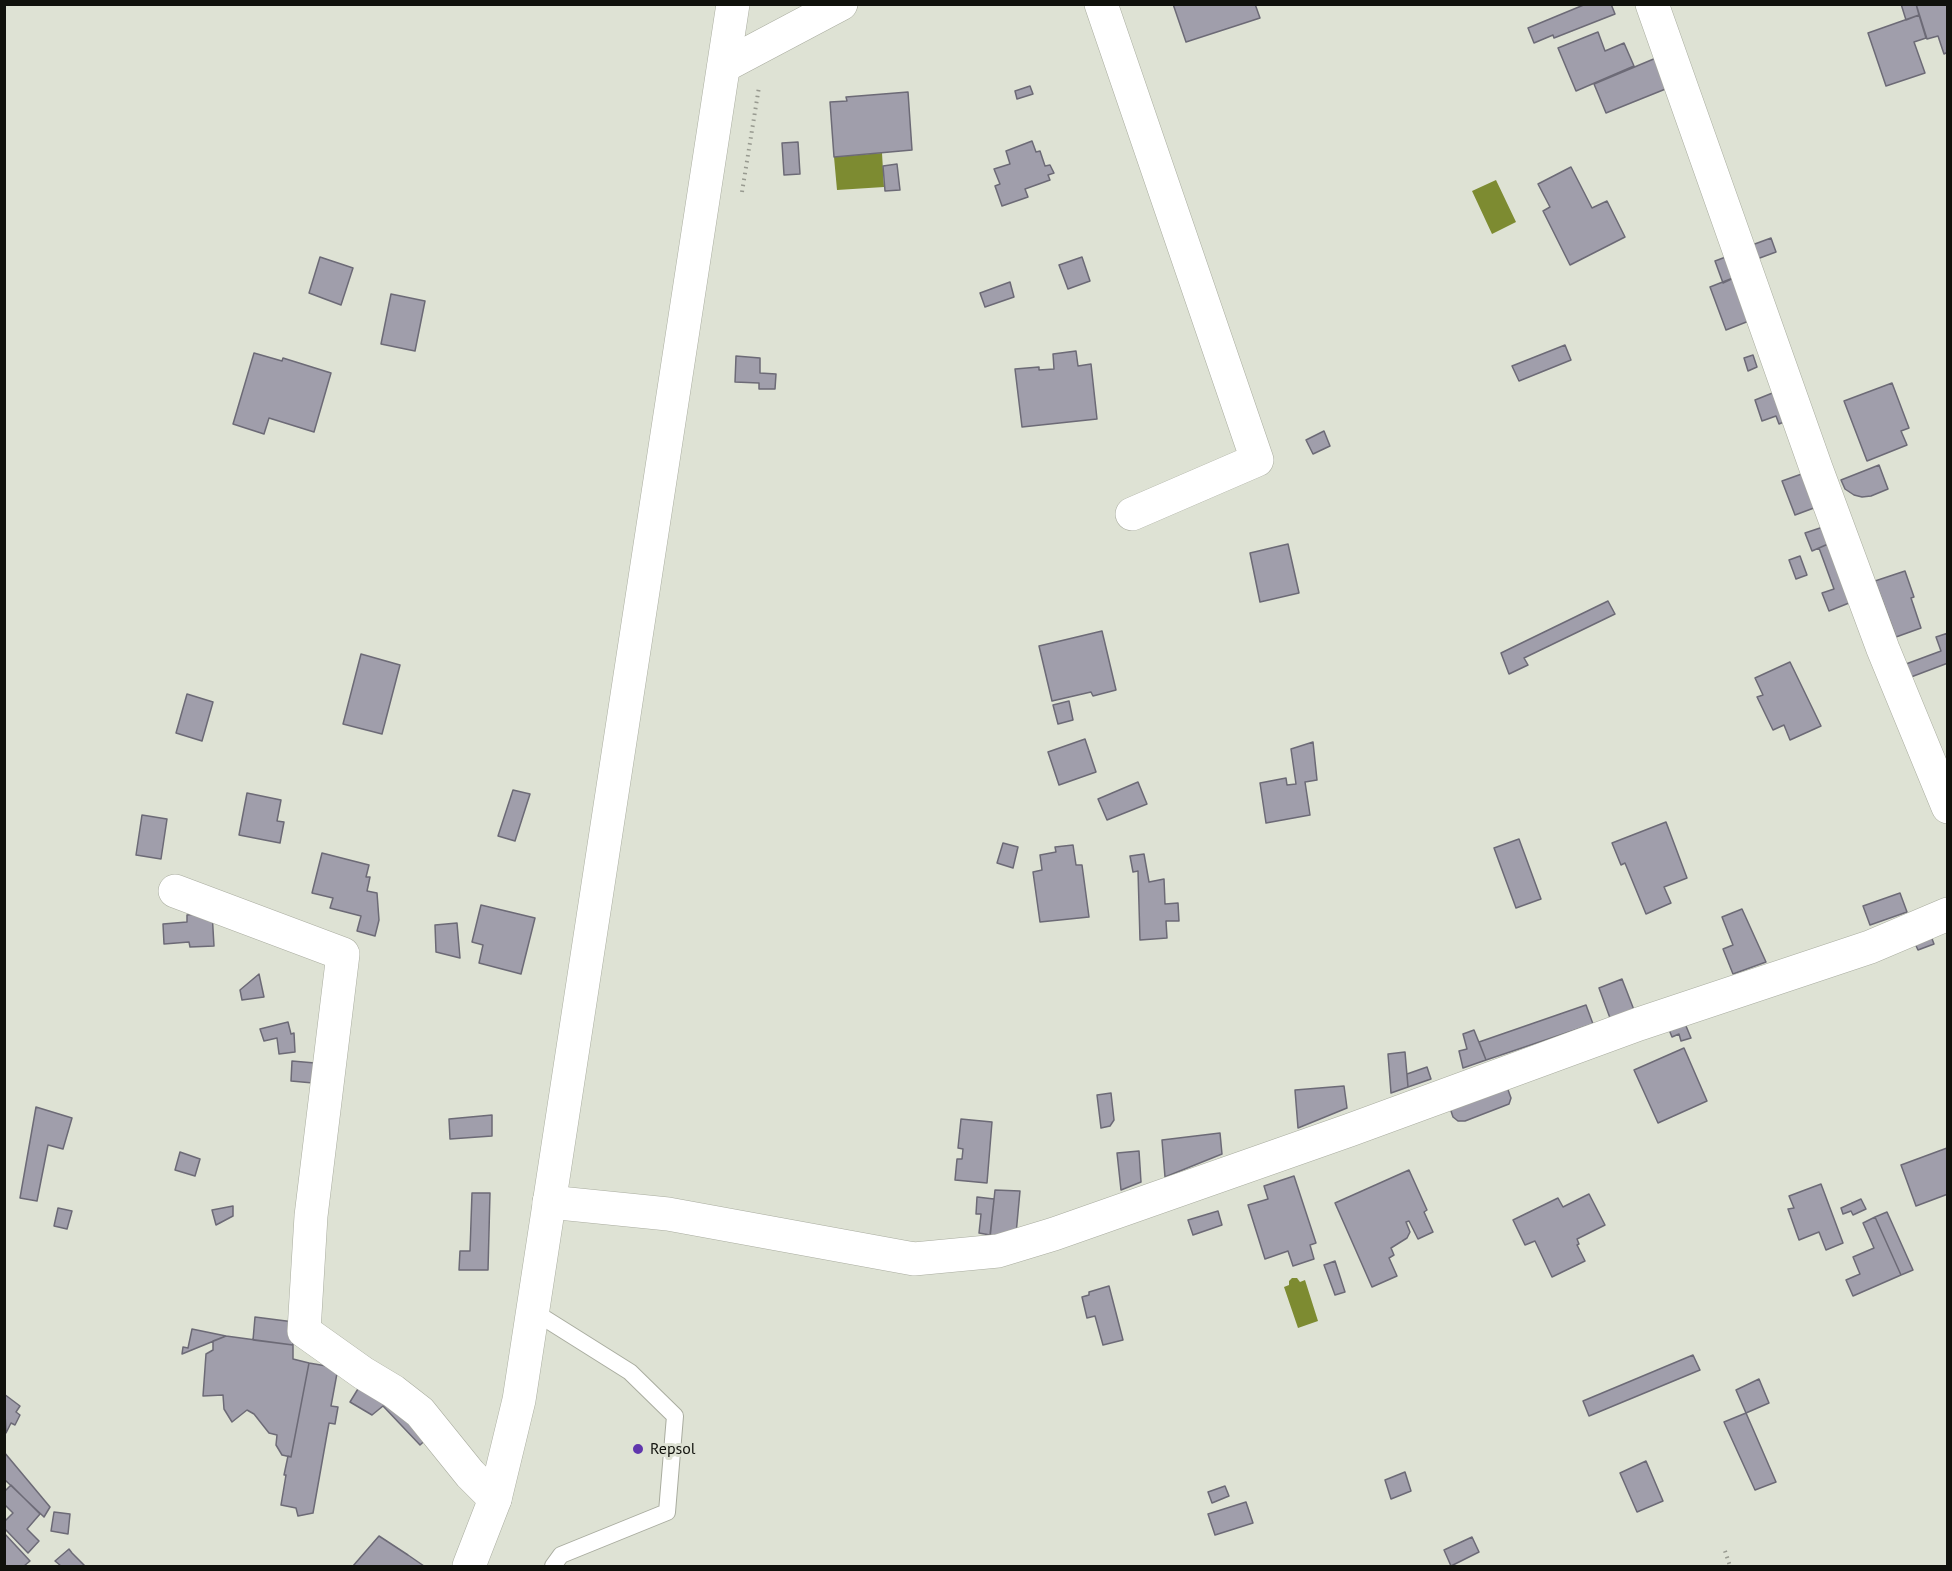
<!DOCTYPE html>
<html>
<head>
<meta charset="utf-8">
<style>
	body { margin:0 }
	#map { position:relative; width:1952px; height:1571px; overflow:hidden; background:#dee2d4; font-family:"PT Sans",sans-serif }
	canvas { display:block }
	.frame { position:absolute; inset:0; border:6px solid #10110c; pointer-events:none }
</style>
</head>
<body>
<div id="map">
<canvas width="1952" height="1571"></canvas>
<div class="frame"></div>
</div>
<script>
const context = document.querySelector('canvas').getContext('2d');
context.lineJoin = 'round';
function paint(path, color) { context.fillStyle = color; context.fill(path, 'evenodd'); }
function strokePath(path, color, width, dash) { context.strokeStyle = color; context.lineWidth = width; context.lineCap = dash ? 'butt' : 'round'; context.setLineDash(dash || []); context.stroke(path); }
function drawText(font, color, halo, rows, align = 'center') {
  context.font = font + ' "PT Sans",sans-serif'; context.lineWidth = 6; context.setLineDash([]); context.textBaseline = 'middle'; context.strokeStyle = halo; context.fillStyle = color; for (const [text, x, y, turn = 0] of rows) {
    context.save(); context.translate(x, y); context.rotate((+turn || 0) * Math.PI / 180); context.textAlign = isNaN(turn) ? turn : align; if (halo) context.strokeText(text, 0, 0); context.fillText(text, 0, 0); context.restore();
  }
}
paint(new Path2D(`
	M882,153L884,187L837,190L834,157Z
	M1496,180L1516,222L1492,234L1472,191Z
	M1292,1278H1297L1300,1282L1305,1280L1318,1321L1298,1328L1284,1287L1289,1285V1281Z`), '#7d8b31');
const building = new Path2D(`
	M1173,4H1255L1260,18L1186,42Z
	M1586,4H1611L1615,14L1554,38L1553,35L1534,43L1528,28Z
	M1901,4H1916L1919,15L1906,20Z
	M1916,4H1948V52L1944,54L1938,36L1927,39Z
	M1919,15L1926,38L1914,42L1925,73L1886,86L1868,33Z
	M1598,32L1605,51L1624,43L1634,66L1576,91L1558,48Z
	M1656,58L1668,88L1606,113L1594,84Z
	M1030,86L1033,94L1017,99L1015,91Z
	M908,92L912,150L834,157L830,102L847,101L846,97Z
	M1032,141L1036,152L1040,151L1045,166L1050,165L1054,173L1048,175L1050,180L1025,189L1028,197L1002,206L995,186L1000,184L994,169L1010,164L1006,151Z
	M798,142L800,174L784,175L782,143Z
	M897,164L900,190L885,191L883,166Z
	M1571,167L1592,208L1607,201L1625,237L1570,265L1543,211L1550,207L1538,184Z
	M1771,238L1776,252L1757,259L1752,245Z
	M1731,255L1738,276L1723,283L1715,261Z
	M320,257L353,268L341,305L309,293Z
	M1082,257L1090,281L1068,289L1059,265Z
	M1738,276L1754,319L1726,330L1710,287Z
	M1010,282L1014,297L985,307L980,293Z
	M391,294L425,301L415,351L381,344Z
	M1565,345L1571,360L1519,381L1512,366Z
	M1076,351L1078,366L1091,364L1097,419L1022,427L1015,369L1039,367V370L1054,369L1053,354Z
	M254,353L282,361L283,358L331,373L314,432L269,418L264,434L233,424Z
	M1753,355L1757,367L1748,371L1744,358Z
	M736,356L760,358V373L776,374L775,389H759V383L735,382Z
	M1892,383L1909,428L1901,431L1907,445L1867,461L1844,401Z
	M1780,390L1791,419L1779,424L1776,416L1762,421L1755,400Z
	M1324,431L1330,446L1313,454L1306,440Z
	M1879,465L1888,489L1871,496L1862,497L1854,495L1845,489L1841,480Z
	M1810,471L1822,505L1795,515L1782,481Z
	M1829,525L1835,541L1812,551L1805,533Z
	M1835,541L1849,603L1829,611L1822,593L1834,589L1819,548Z
	M1288,544L1299,593L1260,602L1250,553Z
	M1800,556L1807,575L1796,579L1789,560Z
	M1905,571L1914,597L1911,598L1921,628L1896,637L1875,581Z
	M1608,601L1615,614L1524,658L1528,665L1509,674L1501,653Z
	M1102,631L1116,690L1093,696L1091,692L1052,701L1039,646Z
	M1948,633V663L1911,677L1906,664L1941,651L1936,637Z
	M361,654L400,665L382,734L343,724Z
	M1790,662L1821,726L1790,740L1784,725L1773,730L1757,697L1763,695L1755,678Z
	M187,694L213,702L202,741L176,733Z
	M1069,701L1073,720L1058,724L1053,705Z
	M1085,739L1096,772L1059,785L1048,752Z
	M1313,742L1317,780L1305,782L1310,815L1266,823L1260,783L1286,778L1287,785L1296,784L1291,749Z
	M1138,782L1147,804L1107,820L1098,799Z
	M513,790L530,794L515,841L498,836Z
	M247,793L281,800L277,821L284,822L280,843L239,835Z
	M142,815L167,819L161,859L136,855Z
	M1666,822L1687,878L1664,887L1671,903L1646,914L1625,863L1621,865L1612,843Z
	M1519,839L1541,899L1516,908L1494,848Z
	M1003,843L1018,847L1013,868L997,863Z
	M1073,845L1076,865H1082L1089,917L1040,922L1033,872L1042,870L1040,855L1056,852L1055,847Z
	M322,853L369,865L366,877H370L367,891L377,893L379,920L375,936L357,931L361,916L330,908L333,898L312,893Z
	M1144,854L1149,882L1164,879L1165,904L1178,903L1179,921H1166L1167,938L1140,940L1138,871L1133,872L1130,856Z
	M1900,893L1907,912L1870,925L1863,906Z
	M481,905L535,918L521,974L479,963L483,945L472,942Z
	M1742,909L1766,962L1733,974L1723,949L1733,945L1722,917Z
	M212,912L214,946L190,947L189,942L164,944L163,924L187,922V915Z
	M457,923L460,958L436,952L435,925Z
	M1928,928L1934,944L1918,950L1911,935Z
	M259,974L264,997L242,1000L240,990Z
	M1622,979L1634,1010L1610,1018L1599,988Z
	M1586,1005L1593,1024L1486,1060L1479,1042Z
	M1681,1014L1691,1038L1681,1041L1679,1034L1672,1037L1665,1020Z
	M288,1022L291,1034L294,1033L295,1052L279,1054L277,1038L264,1041L260,1029Z
	M1474,1030L1486,1060L1463,1068L1459,1051L1467,1049L1463,1034Z
	M1684,1048L1707,1101L1658,1123L1634,1070Z
	M1405,1052L1408,1087L1391,1093L1388,1054Z
	M292,1061L315,1063L313,1083L291,1081Z
	M1427,1067L1431,1079L1408,1087L1407,1074Z
	M1503,1076L1511,1098L1509,1104L1465,1121H1458L1453,1117L1446,1096Z
	M1344,1086L1347,1108L1298,1128L1295,1090Z
	M1111,1093L1114,1120L1110,1126L1101,1128L1097,1095Z
	M36,1107L72,1118L63,1149L48,1145L37,1201L20,1198Z
	M492,1115V1136L450,1139L449,1119Z
	M961,1119L992,1122L987,1183L955,1180L957,1159H962L963,1149L958,1148Z
	M1220,1133L1222,1154L1165,1177L1162,1140Z
	M1947,1148L1948,1194L1916,1206L1901,1165Z
	M1139,1151L1141,1182L1121,1190L1117,1153Z
	M180,1152L200,1159L195,1176L175,1170Z
	M1409,1170L1427,1210L1424,1212L1433,1232L1418,1239L1409,1221L1406,1222L1410,1232L1407,1238L1391,1248L1394,1255L1389,1258L1397,1276L1372,1287L1335,1203Z
	M1294,1176L1316,1243L1310,1245L1314,1259L1293,1266L1288,1251L1265,1259L1248,1205L1268,1199L1264,1186Z
	M1821,1184L1843,1243L1826,1250L1819,1232L1799,1240L1788,1209L1794,1208L1789,1196Z
	M995,1190L1020,1191L1016,1234L990,1238Z
	M472,1193H490L488,1270H459L460,1251H470Z
	M1589,1194L1605,1225L1577,1239L1579,1244L1577,1245L1585,1261L1552,1277L1535,1241L1525,1245L1513,1220L1558,1198L1563,1207Z
	M977,1197L994,1199L990,1235L979,1233L981,1214H976Z
	M1861,1199L1866,1209L1853,1215L1851,1211L1843,1214L1841,1208Z
	M233,1206V1216L216,1225L212,1210Z
	M58,1208L72,1211L67,1229L54,1226Z
	M1218,1211L1222,1225L1193,1235L1188,1220Z
	M1887,1212L1913,1270L1901,1275L1875,1217Z
	M1875,1217L1901,1275L1853,1296L1846,1280L1860,1274L1853,1257L1874,1248L1863,1223Z
	M1335,1261L1345,1292L1335,1295L1324,1265Z
	M1109,1286L1123,1340L1103,1345L1095,1316L1087,1318L1082,1297L1089,1295V1292Z
	M255,1317L294,1322L293,1345L253,1340Z
	M192,1329L226,1336L182,1354L183,1347L188,1348Z
	M226,1336L293,1345V1359L309,1363L291,1457L282,1455L276,1445L277,1435L269,1433L254,1414L247,1410L232,1422L224,1409L223,1395L203,1396L206,1354L213,1350V1341Z
	M1693,1355L1700,1370L1589,1416L1583,1401Z
	M309,1363L338,1368L331,1406L338,1407L335,1424L329,1423L313,1513L298,1516L296,1508L281,1505L286,1475H284L288,1456L291,1457Z
	M364,1379L432,1434L420,1445L383,1406L372,1415L350,1402Z
	M1759,1379L1769,1403L1746,1413L1736,1390Z
	M4,1394L20,1406L16,1412L20,1415L15,1425L11,1423L6,1433Z
	M1746,1413L1776,1482L1755,1490L1724,1422Z
	M4,1452L50,1507L44,1517L4,1479Z
	M1646,1461L1663,1501L1637,1512L1620,1473Z
	M1405,1472L1411,1491L1391,1499L1385,1480Z
	M11,1485L40,1514L27,1529L39,1541L28,1553L4,1528V1522L13,1513L4,1504V1492Z
	M1225,1486L1229,1496L1212,1503L1208,1492Z
	M1246,1502L1253,1523L1215,1535L1208,1514Z
	M54,1512L70,1514L68,1534L51,1531Z
	M4,1533L30,1561L24,1566H4Z
	M379,1536L408,1555L424,1566H353Z
	M1472,1537L1479,1552L1451,1566L1444,1550Z
	M69,1549L72,1553L85,1566H61L55,1561Z`);
paint(building, '#a09eab');
strokePath(building, '#6c6a76', 1.5);
const service = new Path2D(`
	M533,1311L630,1372L675,1416L667,1512L561,1555L553,1566`);
const minor = new Path2D(`
	M1101,4L1257,460L1132,514
	M1652,4L1816,468L1883,649L1948,807
	M724,66L841,4
	M175,891L343,954L311,1216L304,1331L363,1373L393,1391L420,1412L470,1474L495,1499
	M549,1202L668,1214L914,1259L998,1251L1054,1234L1350,1130L1639,1024L1870,947L1948,914`);
const tertiary = new Path2D(`
	M469,1566L495,1499L519,1400L733,4`);
strokePath(service, '#a9ac9f', 18);
strokePath(minor, '#a9ac9f', 34);
strokePath(tertiary, '#a9ac9f', 34);
strokePath(new Path2D(`
	M742,192L759,87
	M1725,1551L1730,1566`), '#989a90', 4, [1.5, 4.5]);
strokePath(service, '#fff', 16);
strokePath(minor, '#fff', 33);
strokePath(tertiary, '#fff', 33);
for (const [x, y, r, color] of [
	[638,1449,6,"#6036ad"]
]) { const dot = new Path2D(); dot.arc(x, y, r, 0, 2 * Math.PI); context.fillStyle = color; context.fill(dot); strokePath(dot, '#dee2d4', 2); }
drawText('16px', '#10110c', '#dee2d4', [
	["Repsol",650,1449]
], 'left');
</script>
</body>
</html>
